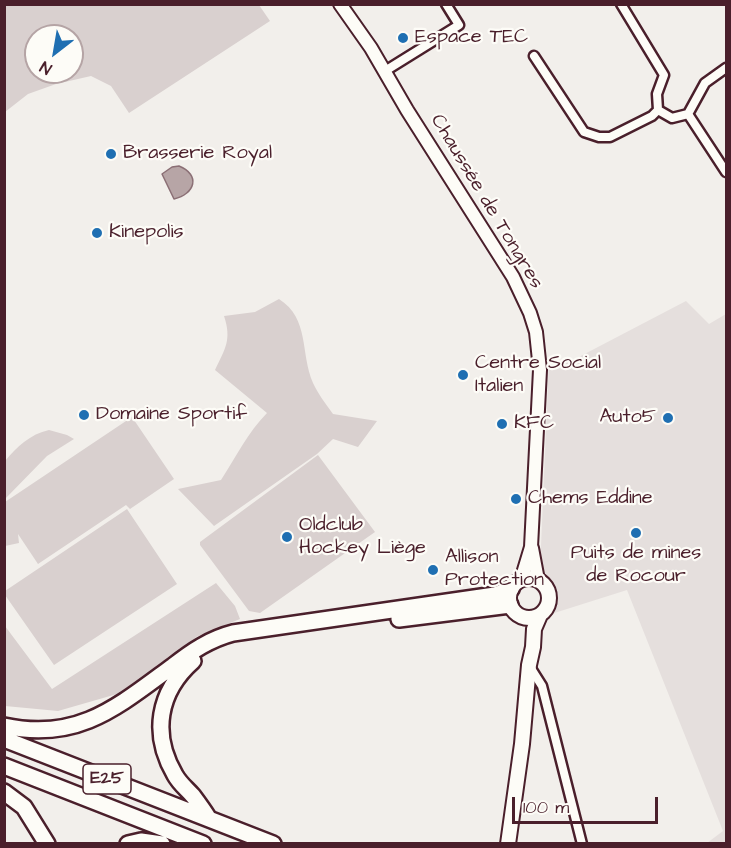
<!DOCTYPE html>
<html>
<head>
<meta charset="utf-8">
<style>
	body { margin:0 }
	#map { position:relative; width:731px; height:848px; overflow:hidden; background:#f2efeb; font-family:"Architects Daughter",sans-serif }
	canvas { display:block }
	.frame { position:absolute; inset:0; border:6px solid #4a1f2b; pointer-events:none }
	.north { position:absolute; left:24px; top:24px; width:60px; height:60px; box-sizing:border-box; background:#fdfcf7; border:2px solid #b5a4a5; border-radius:50%; rotate:211deg; font-size:16px; font-weight:700; line-height:24px; text-align:center; color:#4a1f2b }
	.north::after { content:''; display:block; margin:auto; width:21px; height:27px; background:#1f6fb2; clip-path:polygon(50% 0,100% 100%,50% 72%,0 100%) }
	.scale { position:absolute; left:512px; top:797px; width:146px; height:27px; box-sizing:border-box; border:3px solid #4a1f2b; border-top:0; padding-left:8px; font-size:18px; line-height:21px; white-space:nowrap; color:#4a1f2b; -webkit-text-stroke:4px #fdfcf7; paint-order:stroke }
</style>
</head>
<body>
<div id="map">
<canvas width="731" height="848"></canvas>
<div class="frame"></div>
<div class="north">N</div>
<div class="scale">100 m</div>
</div>
<script>
const context = document.querySelector('canvas').getContext('2d');
context.lineJoin = 'round';
function paint(path, color) { context.fillStyle = color; context.fill(path, 'evenodd'); }
function strokePath(path, color, width, dash) { context.strokeStyle = color; context.lineWidth = width; context.lineCap = dash ? 'butt' : 'round'; context.setLineDash(dash || []); context.stroke(path); }
function drawText(font, color, halo, rows, align = 'center') {
  context.font = font + ' "Architects Daughter",sans-serif'; context.lineWidth = 4.5; context.setLineDash([]); context.textBaseline = 'middle'; context.strokeStyle = halo; context.fillStyle = color; for (const [text, x, y, turn = 0] of rows) {
    context.save(); context.translate(x, y); context.rotate((+turn || 0) * Math.PI / 180); context.textAlign = isNaN(turn) ? turn : align; if (halo) context.strokeText(text, 0, 0); context.fillText(text, 0, 0); context.restore();
  }
}
paint(new Path2D(`
	M686,301L709,324L726,314V843H707L723,831L627,590L548,615L554,585L547,581L540,569L549,361L575,359Z`), '#e5dfdd');
paint(new Path2D(`
	M7,4L259,5L270,21L129,113L111,86L91,76L56,84L28,94L5,112L4,10ZM36,36H72V72H36Z
	M279,299C310,319 300,353 313,383C318,394 326,404 333,414L377,421L358,447L333,439L317,454L214,526L178,489L221,480C236,457 248,432 267,413L215,370C225,349 232,340 224,316L255,312Z
	M132,417L174,479L130,509L126,505L38,564L18,534L19,543L5,546V502Z
	M49,430L67,435L74,439L47,456L5,499V461C17,447 30,434 49,430Z
	M318,455L375,532L260,613L249,611L200,545V542Z
	M127,509L177,584L54,665L5,595V591Z
	M216,583L235,606L240,619L196,637L193,644L117,694L58,711L5,706V626L52,689Z`), '#d9d0cf');
const water = new Path2D(`
	M179,166C201,175 195,194 174,199L162,174L172,167Z`);
paint(water, '#b7a5a6');
strokePath(water, '#8b6f75', 1.5);
const minor = new Path2D(`
	M621,4L664,75L657,94L658,110L672,118L688,114L705,83L726,68
	M534,56L584,132L599,137H610L652,116L658,110
	M385,71L459,25L446,4
	M688,114L726,172
	M530,667L542,686L582,844`);
const secondary = new Path2D(`
	M340,4L371,48L407,110L513,277L530,313L536,332L540,370L531,547L521,580
	M532,548L538,580`);
const primary = new Path2D(`
	M509 598a20 20 0 1 1 40 0a20 20 0 1 1-40 0Z
	M508,844L522,744L529,665L533,647L534,629L540,615`);
const motorway = new Path2D(`
	M399,619L510,605
	M193,661C158,692 151,734 175,775C180,784 187,789 193,796C199,804 204,811 209,819
	M4,726C78,742 117,707 173,666C192,651 210,639 233,633L495,595L511,589
	M4,739L273,844
	M4,766L203,844
	M4,792L24,807L47,844
	M128,844L141,841L162,844`);
strokePath(minor, '#4a1f2b', 13);
strokePath(secondary, '#4a1f2b', 16);
strokePath(primary, '#4a1f2b', 18);
strokePath(motorway, '#4a1f2b', 20);
strokePath(minor, '#fdfcf7', 8);
strokePath(secondary, '#fdfcf7', 12);
strokePath(primary, '#fdfcf7', 14);
strokePath(motorway, '#fdfcf7', 15);
for (const [x, y, r, color] of [
	[403,38,6,"#1f6fb2"],
	[111,154,6,"#1f6fb2"],
	[97,233,6,"#1f6fb2"],
	[463,375,6,"#1f6fb2"],
	[84,415,6,"#1f6fb2"],
	[668,418,6,"#1f6fb2"],
	[502,424,6,"#1f6fb2"],
	[516,499,6,"#1f6fb2"],
	[636,533,6,"#1f6fb2"],
	[287,537,6,"#1f6fb2"],
	[433,570,6,"#1f6fb2"]
]) { const dot = new Path2D(); dot.arc(x, y, r, 0, 2 * Math.PI); context.fillStyle = color; context.fill(dot); strokePath(dot, '#fdfcf7', 2); }
for (const [x, y, w] of [
	[107,779,48]
]) { const box = new Path2D(); box.roundRect(x - w / 2, y - 15, w, 30, 4.5); context.fillStyle = '#fdfcf7'; context.fill(box); strokePath(box, '#4a1f2b', 1.5); }
drawText('bold 18px', '#4a1f2b', null, [
	["E25",107,779]
]);
drawText('20px', '#4a1f2b', '#fdfcf7', [
	["Espace TEC",415,38],
	["Brasserie Royal",123,154],
	["Kinepolis",109,233],
	["Centre Social",475,364],
	["Italien",475,387],
	["Domaine Sportif",96,415],
	["Auto5",656,418,"right"],
	["KFC",514,424],
	["Chems Eddine",528,499],
	["Oldclub",299,526],
	["Hockey Liège",299,549],
	["Puits de mines",636,554,"center"],
	["de Rocour",636,577,"center"],
	["Allison",445,558],
	["Protection",445,581]
], 'left');
drawText('20px', '#4a1f2b', '#fdfcf7', [
	["Chaussée de Tongres",486,202,59]
]);
</script>
</body>
</html>
